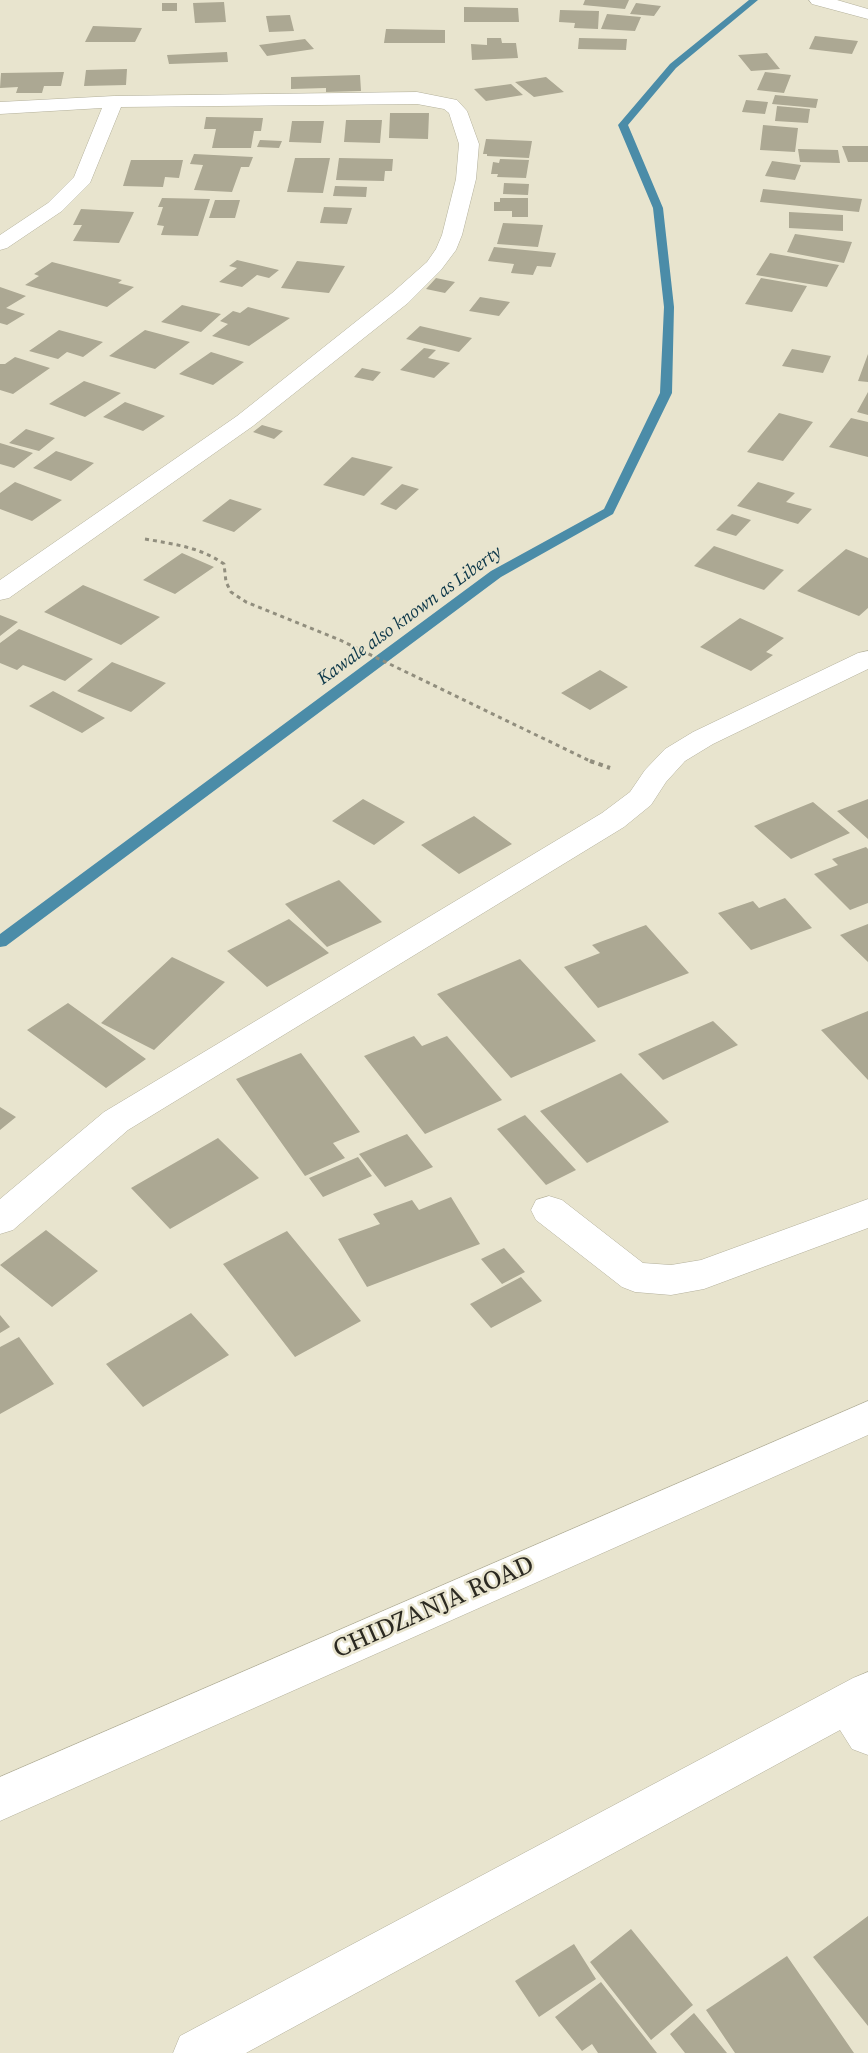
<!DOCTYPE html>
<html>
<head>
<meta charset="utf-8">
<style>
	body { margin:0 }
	canvas { display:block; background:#e8e4ce }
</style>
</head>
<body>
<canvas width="868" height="2053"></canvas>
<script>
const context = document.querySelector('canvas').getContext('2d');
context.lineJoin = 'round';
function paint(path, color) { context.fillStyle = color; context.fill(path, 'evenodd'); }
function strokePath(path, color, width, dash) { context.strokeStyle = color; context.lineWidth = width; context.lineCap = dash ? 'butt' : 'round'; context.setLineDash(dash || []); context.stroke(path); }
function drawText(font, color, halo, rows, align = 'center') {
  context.font = font + ' "Source Serif 4",serif'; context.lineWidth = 5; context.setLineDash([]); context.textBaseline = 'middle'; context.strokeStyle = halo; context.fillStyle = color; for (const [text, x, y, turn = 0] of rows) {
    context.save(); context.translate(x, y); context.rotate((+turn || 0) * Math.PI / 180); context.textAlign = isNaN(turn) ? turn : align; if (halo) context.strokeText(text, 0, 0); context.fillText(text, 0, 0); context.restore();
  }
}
paint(new Path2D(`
	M749,0H758L676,68L628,125L663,208L674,307L672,393L613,514L501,577L6,946L0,947V934L491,571L604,509L660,393L664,307L653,208L618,125L670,64Z`), '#4b8ca8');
paint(new Path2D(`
	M585,0H629L625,9L583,5Z
	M224,2L226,22L195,23L193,3Z
	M162,3H177V11H162Z
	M636,3L661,6L654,16L630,14Z
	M464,7L518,8L519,22H464Z
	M560,10L599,11L598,29L574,28L575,23L559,22Z
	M607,14L641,17L635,31L601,29Z
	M290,15L294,31L269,32L266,16Z
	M93,26L142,28L135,42H85Z
	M386,29L445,30V43H384Z
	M815,36L858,41L852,54L809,49Z
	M487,38H501L502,43H516L518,58L472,60L471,44L487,45Z
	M579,38L627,39L626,50L578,49Z
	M305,39L314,49L267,56L259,45Z
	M227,52L228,62L169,64L167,55Z
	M767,53L780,69L751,71L738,55Z
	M127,69L126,85L84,86L86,70Z
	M64,72L61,86H44L42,93H16L18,87L0,88L1,73Z
	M765,72L791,75L784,93L757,90Z
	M360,75L361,91L326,92V88L291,89V77Z
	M546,77L564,92L534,97L515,82Z
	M511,84L523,95L486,101L474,89Z
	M775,95L818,99L816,108L772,104Z
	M746,100L768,102L765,114L742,112Z
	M777,106L810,109L808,123L775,121Z
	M390,113H429L428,139L389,138Z
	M206,117L263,118L261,131H254L251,148H212L216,129H204Z
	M346,120H382L380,143L344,142Z
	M292,121H324L321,143L289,142Z
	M763,125L798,128L795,152L760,150Z
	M486,139L532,141L529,158L487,156V154H483Z
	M260,140L282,141L279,148L257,147Z
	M842,146H868V162H848Z
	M798,149L838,150L840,163L800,162Z
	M194,154L253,157L249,167H241L232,192L194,190L203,165L190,164Z
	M295,158H330L323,193L287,192Z
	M339,158L393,159L392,171H385L384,181L336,180Z
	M500,159L529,160L526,178L497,177L498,174H491L493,162L499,163Z
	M131,160H183L179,178L165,177L163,187L123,186Z
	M772,161L801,165L795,180L765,176Z
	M504,183L529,184L528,195L503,194Z
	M335,186L367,187L366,197L333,196Z
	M763,189L862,199L859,212L760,202Z
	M162,198L210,199L198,236L161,235L164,226L157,225L163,207H158Z
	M500,198H528V217H512V211H494V202H500Z
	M215,200H240L235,218H209Z
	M324,207L352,208L347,224L320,223Z
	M81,209L134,212L119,243L73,241L82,225H73Z
	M789,212L843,215V231L789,228Z
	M503,223L543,225L538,247L497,244Z
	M795,234L852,242L844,263L787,252Z
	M494,247L556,253L551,267L537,266L533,275L511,273L514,264L488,261Z
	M770,253L839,265L827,287L756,275Z
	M237,260L279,270L269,278L257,275L242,287L219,282L237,268L229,266Z
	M297,261L345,266L329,293L281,288Z
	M52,262L122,280L118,283L134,287L107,307L25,285L39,276L34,274Z
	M436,278L455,282L445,293L426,289Z
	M761,278L807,286L792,312L745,304Z
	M0,287L26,296L6,308L25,314L7,325L0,323Z
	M480,297L510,302L499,316L469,311Z
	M182,305L221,314L201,332L161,322Z
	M248,307L290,318L249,346L212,336L228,324L220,321L233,311L240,313Z
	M420,326L472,338L459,352L406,339Z
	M59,330L103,342L83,357L67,352L58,359L29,351Z
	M145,330L190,342L155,369L109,356Z
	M424,348L436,350L428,358L450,363L434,378L400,370Z
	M792,349L831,356L823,373L782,366Z
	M211,352L244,362L213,385L179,374Z
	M868,354V382L858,381Z
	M15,357L50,368L13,394L0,390V364H5Z
	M362,368L381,372L373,381L354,377Z
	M84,381L121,393L85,417L49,404Z
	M868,392V415L857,412Z
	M125,402L165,416L143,431L103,417Z
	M779,413L813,422L783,461L747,452Z
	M851,418L868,422V457L829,447Z
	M262,425L283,431L274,439L253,432Z
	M26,429L55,438L39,451L9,443Z
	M0,443L33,453L14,468L0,464Z
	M56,451L94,463L71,481L33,468Z
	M352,457L393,467L364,496L323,485Z
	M15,482L62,500L32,521L0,509V493Z
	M758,482L795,493L786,502L812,509L798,524L737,506Z
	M402,484L419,489L396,510L380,504Z
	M230,499L262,509L234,532L202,521Z
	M732,514L751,520L736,536L716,530Z
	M714,546L784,570L764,590L694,566Z
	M846,549L868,558V608L859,616L797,591Z
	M182,553L214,567L175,594L143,580Z
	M83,585L160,617L121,645L44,612Z
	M0,615L18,622L0,636Z
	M740,618L784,638L766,652L773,655L751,671L700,647Z
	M19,629L93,659L65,681L23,665L17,670L0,663V643Z
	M112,662L166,683L131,712L77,691Z
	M600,670L628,687L590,710L561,693Z
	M53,691L105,718L82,733L29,706Z
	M363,799L405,822L374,845L332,821Z
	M868,799V839L837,811Z
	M813,802L850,833L791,859L754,826Z
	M474,816L512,844L459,874L421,845Z
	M866,847L868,849V903L850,910L814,874L838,865L832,859Z
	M339,880L382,922L327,947L285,904Z
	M785,898L812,928L751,950L718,913L753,901L759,908Z
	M289,919L329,953L267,987L227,951Z
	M868,924V962L840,935Z
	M646,925L689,973L598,1008L564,967L600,953L592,945Z
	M172,957L225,982L154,1050L101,1023Z
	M520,959L596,1041L511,1078L437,994Z
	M68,1003L146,1059L106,1088L27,1030Z
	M868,1011V1080L821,1030Z
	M713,1021L738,1045L663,1080L638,1054Z
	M414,1036L422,1046L447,1036L502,1100L425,1134L364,1056Z
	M301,1053L360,1132L333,1143L345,1158L305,1176L236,1079Z
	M621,1073L669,1122L587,1163L540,1111Z
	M0,1107L16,1117L0,1130Z
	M525,1115L576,1170L546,1185L497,1129Z
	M407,1134L433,1167L385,1187L359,1154Z
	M218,1138L259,1178L170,1229L131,1188Z
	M358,1157L372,1176L323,1197L309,1178Z
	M451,1197L480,1244L367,1287L338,1239L380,1224L373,1214L412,1200L419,1210Z
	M46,1230L98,1271L52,1307L0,1265Z
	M287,1231L361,1321L295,1357L223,1264Z
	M504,1248L525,1272L502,1284L481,1259Z
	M521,1277L542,1301L491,1328L470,1304Z
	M191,1313L229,1355L143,1407L106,1364Z
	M0,1315L10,1327L0,1333Z
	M19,1337L54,1384L0,1414V1347Z
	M868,1916V2026L813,1957Z
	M631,1929L693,2005L651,2040L590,1962Z
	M574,1944L596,1979L539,2017L515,1981Z
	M787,1956L854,2053H735L706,2010Z
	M601,1982L657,2053H598L592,2044L582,2051L555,2017Z
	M694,2013L727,2053H685L670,2034Z`), '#aca893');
const minor = new Path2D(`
	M809,0H837L868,9V19L812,4Z
	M417,92L457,100L467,111L479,144L476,179L462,235L456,250L441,270L408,303L253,426L9,598L0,600V580L237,416L392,293L427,262L436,249L442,235L456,179L459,144L449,113L444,109L417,104L121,107L90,183L62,211L7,248L0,250V235L48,203L74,177L102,108L0,114V102L114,96Z
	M868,651V669L713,744L685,761L666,782L651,805L624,827L128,1130L13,1230L0,1234V1199L104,1112L602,813L630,792L645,770L665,749L693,732L858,653Z
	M549,1196L562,1200L643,1263L671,1265L701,1260L868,1199V1228L704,1289L671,1295L635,1292L622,1287L536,1220L531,1210L536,1200Z
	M868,1672V1755L852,1749L840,1730L246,2053H173L180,2036L853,1678Z`);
const tertiary = new Path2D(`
	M868,1401V1435L0,1821V1777Z`);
strokePath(minor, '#b3b09b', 1);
strokePath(tertiary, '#b3b09b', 1);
strokePath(new Path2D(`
	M145,539C173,544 200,547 224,564L226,582L231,592L246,602L340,640L594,763`), '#918e7e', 3, [4, 4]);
strokePath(new Path2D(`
	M590,761L610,768`), '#918e7e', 4, [4.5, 4.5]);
paint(minor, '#fff');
paint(tertiary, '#fff');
drawText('italic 18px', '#0b3648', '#e8e4ce', [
	["Kawale also known as Liberty",410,616,-36]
]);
drawText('26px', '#2b2921', '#e8e4ce', [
	["CHIDZANJA ROAD",434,1608,-24]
]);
</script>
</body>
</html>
